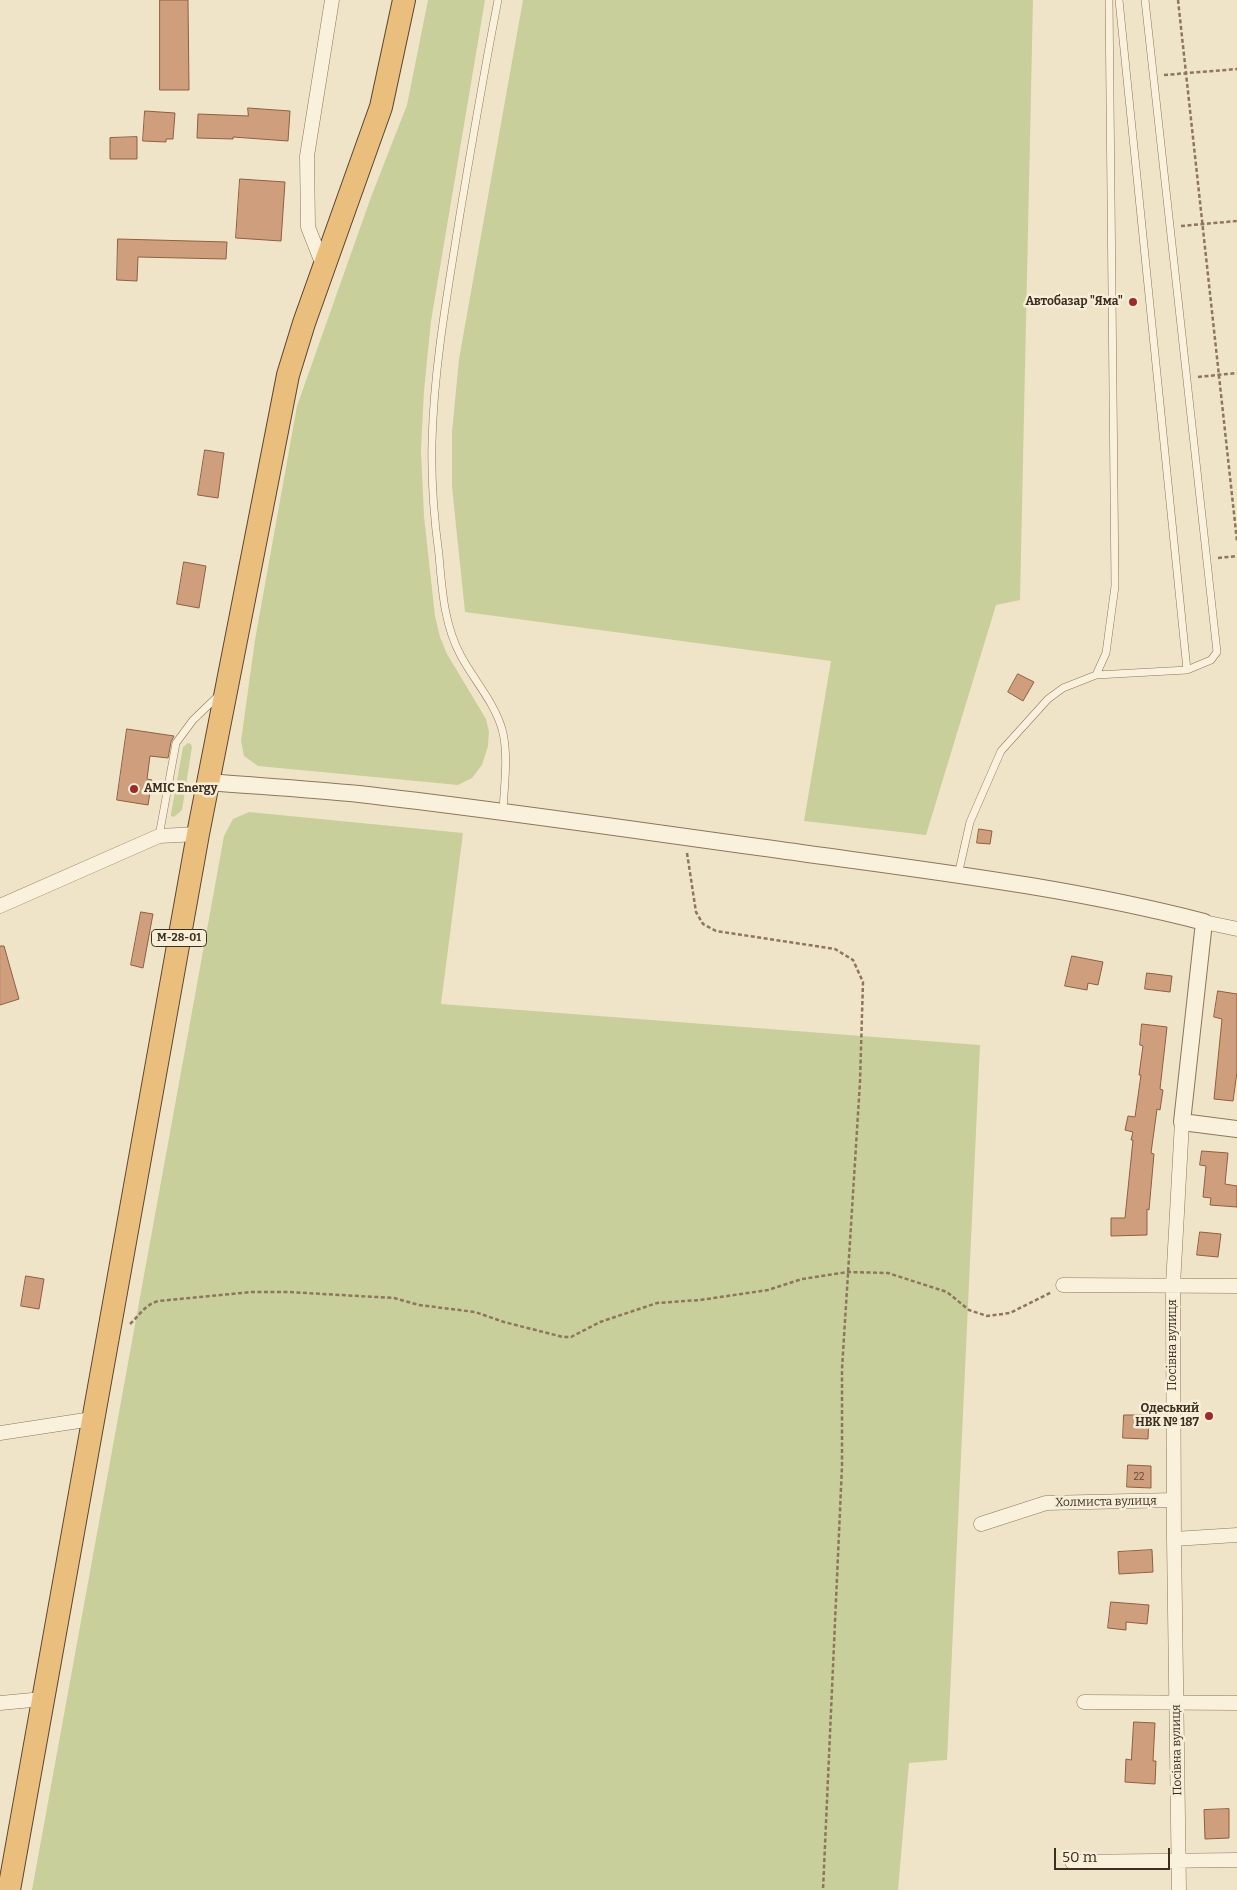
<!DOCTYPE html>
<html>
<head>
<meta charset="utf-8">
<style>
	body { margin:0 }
	#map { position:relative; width:1237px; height:1890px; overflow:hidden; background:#f0e4c8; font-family:Bitter,serif }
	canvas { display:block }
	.scale { position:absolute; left:1054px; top:1848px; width:116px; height:22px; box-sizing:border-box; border:2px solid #3d2e20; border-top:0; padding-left:6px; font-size:15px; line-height:18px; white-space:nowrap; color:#3d2e20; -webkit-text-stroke:4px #f7eed8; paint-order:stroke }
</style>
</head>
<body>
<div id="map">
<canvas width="1237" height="1890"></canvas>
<div class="scale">50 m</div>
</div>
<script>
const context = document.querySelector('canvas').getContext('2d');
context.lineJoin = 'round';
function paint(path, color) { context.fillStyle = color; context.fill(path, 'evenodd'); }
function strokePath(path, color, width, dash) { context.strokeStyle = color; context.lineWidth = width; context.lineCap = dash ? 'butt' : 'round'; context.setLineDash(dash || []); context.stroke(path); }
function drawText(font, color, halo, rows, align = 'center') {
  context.font = font + ' Bitter,serif'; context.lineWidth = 5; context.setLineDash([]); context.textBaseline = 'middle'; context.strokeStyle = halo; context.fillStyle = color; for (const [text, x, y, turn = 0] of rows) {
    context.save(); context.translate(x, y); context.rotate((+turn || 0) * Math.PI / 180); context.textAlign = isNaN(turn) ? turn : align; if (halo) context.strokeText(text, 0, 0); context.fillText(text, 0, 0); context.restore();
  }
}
paint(new Path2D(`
	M428,0H485L431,321L424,391L421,450L424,516L435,616L440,637L447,654L486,719L489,732L488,746L482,765L472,778L458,785L258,766L244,756L241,741L255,640L297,406L371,197L407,105Z
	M523,0H1033L1020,600L996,605L926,835L804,821L831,661L465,612L452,487V432L459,359Z
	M188,743L191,744L192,747L182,810L174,817L171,816V814L183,747Z
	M249,812L463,833L441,1004L980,1045L947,1760L909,1763L898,1890H32L224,836L233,819Z`), '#c9cf9b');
const building = new Path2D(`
	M160,0H188L189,90H160Z
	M248,108L290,111L288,141L233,137V139L197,138L198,114L248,116Z
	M145,111L175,113L173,139H166V142L143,141Z
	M137,137V159H110V138Z
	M240,179L285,182L281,241L236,238Z
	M118,239L227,242L226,259L138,257L137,281L117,280Z
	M205,450L224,453L218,498L198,495Z
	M184,562L206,566L199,608L177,604Z
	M1018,674L1034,682L1023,701L1008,692Z
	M127,729L174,736L171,742L168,758L150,756L147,779L152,780L148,805L117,800Z
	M979,829L992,831L990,844L977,843Z
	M141,912L153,914L143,968L131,965Z
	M0,946H4L19,999L0,1005Z
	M1072,956L1103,962L1098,985L1088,983L1087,990L1065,986Z
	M1147,973L1172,976L1170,992L1145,989Z
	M1218,991L1237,994V1072L1233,1101L1214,1099L1222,1019L1214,1017Z
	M1142,1024L1167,1027L1160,1089L1163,1090L1160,1110L1157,1109L1151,1153L1154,1154L1149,1210L1147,1209V1235L1111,1236V1218H1125L1133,1140H1131L1133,1132L1125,1130L1128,1116L1135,1117L1141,1075H1139L1143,1046L1140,1045Z
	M1202,1151L1228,1153L1225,1184L1237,1186V1207L1210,1205L1211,1198L1203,1197L1206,1166L1200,1165Z
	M1200,1232L1221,1234L1218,1257L1197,1255Z
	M26,1276L44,1279L39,1309L21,1306Z
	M1124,1415H1149L1148,1439L1123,1438Z
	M1128,1465L1151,1466V1488L1127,1487Z
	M1152,1550L1153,1572L1119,1574L1118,1552Z
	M1111,1602L1149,1605L1147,1624L1126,1622V1630L1108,1628Z
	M1134,1722L1155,1723L1153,1761H1156L1155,1784L1125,1782L1126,1759L1131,1760Z
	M1229,1809V1838L1205,1839L1204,1810Z`);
paint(building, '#cf9f7d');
strokePath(building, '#8d5f41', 1);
const service = new Path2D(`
	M498,0C484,71 472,143 460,214C448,290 434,365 432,442C431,479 434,518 439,555C442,589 444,625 461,656C474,680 494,702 502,729C509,755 504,785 503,812
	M1119,0L1187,670
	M1096,675L1106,653L1115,586L1109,0
	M159,836L176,743L193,720L218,696
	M958,875L970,822L1001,751L1048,699L1063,688L1096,675L1187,670L1211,660L1217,652L1145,0`);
const minor = new Path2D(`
	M324,268L308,227L307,156L332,0
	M0,906L159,836L198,834
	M1204,922L1237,929
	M1063,1285L1237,1286
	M0,1433L92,1419
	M981,1524L1046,1503L1174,1500
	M1174,1539L1237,1535
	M1084,1702L1237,1703
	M0,1703L43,1699
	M1072,1862L1237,1860
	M1179,1890L1174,1539L1173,1285L1182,1122`);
const tertiary = new Path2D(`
	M208,782C258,786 309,789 359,794C500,810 640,831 780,850C922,870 1065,886 1204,922L1182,1122L1237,1129`);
const trunk = new Path2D(`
	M9,1890L198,834L288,375L304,323L381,107L404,0`);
strokePath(service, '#8d765c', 8);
strokePath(minor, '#8d765c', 15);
strokePath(tertiary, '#8d765c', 18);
strokePath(trunk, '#5b4430', 24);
strokePath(new Path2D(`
	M1178,0L1237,541
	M1164,75L1237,69
	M1181,226L1237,221
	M1198,377L1237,373
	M1218,558L1237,556
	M687,853L696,912L703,924L716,931L835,949L853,960L863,982L860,1082L842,1369V1466L823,1890
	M130,1324C140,1315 145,1304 159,1301L252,1292H288L394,1298L419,1305L475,1312L504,1322L563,1337H571L600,1322L657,1303L700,1300L768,1290L802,1279L848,1272L888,1273L947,1292L969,1310L987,1316L1010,1313L1052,1292`), '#8d765c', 2.5, [4, 2.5]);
strokePath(service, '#faf1dc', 7);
strokePath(minor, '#faf1dc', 14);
strokePath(tertiary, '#faf1dc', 16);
strokePath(trunk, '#eabe7c', 22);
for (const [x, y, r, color] of [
	[1133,302,5,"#9e2a2b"],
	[134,789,5,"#9e2a2b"],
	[1209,1416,5,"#9e2a2b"]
]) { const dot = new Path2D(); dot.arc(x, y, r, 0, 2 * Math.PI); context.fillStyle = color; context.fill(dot); strokePath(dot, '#f7eed8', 2); }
drawText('10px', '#624a37', null, [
	["22",1139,1477]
]);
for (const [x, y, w] of [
	[179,938,55]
]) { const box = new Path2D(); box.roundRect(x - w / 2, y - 8.5, w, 17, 4); context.fillStyle = '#f7eed8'; context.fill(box); strokePath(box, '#3d2e20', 1); }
drawText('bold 11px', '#3d2e20', null, [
	["М-28-01",179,938]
]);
drawText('bold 12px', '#3d2e20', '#f7eed8', [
	["Автобазар \"Яма\"",1123,302],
	["AMIC Energy",144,789,"left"],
	["Одеський",1199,1409],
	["НВК № 187",1199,1423]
], 'right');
drawText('12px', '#3d2e20', '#f7eed8', [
	["Посівна вулиця",1173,1345,-90],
	["Холмиста вулиця",1106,1502,-1],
	["Посівна вулиця",1177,1750,-91]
]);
</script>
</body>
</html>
